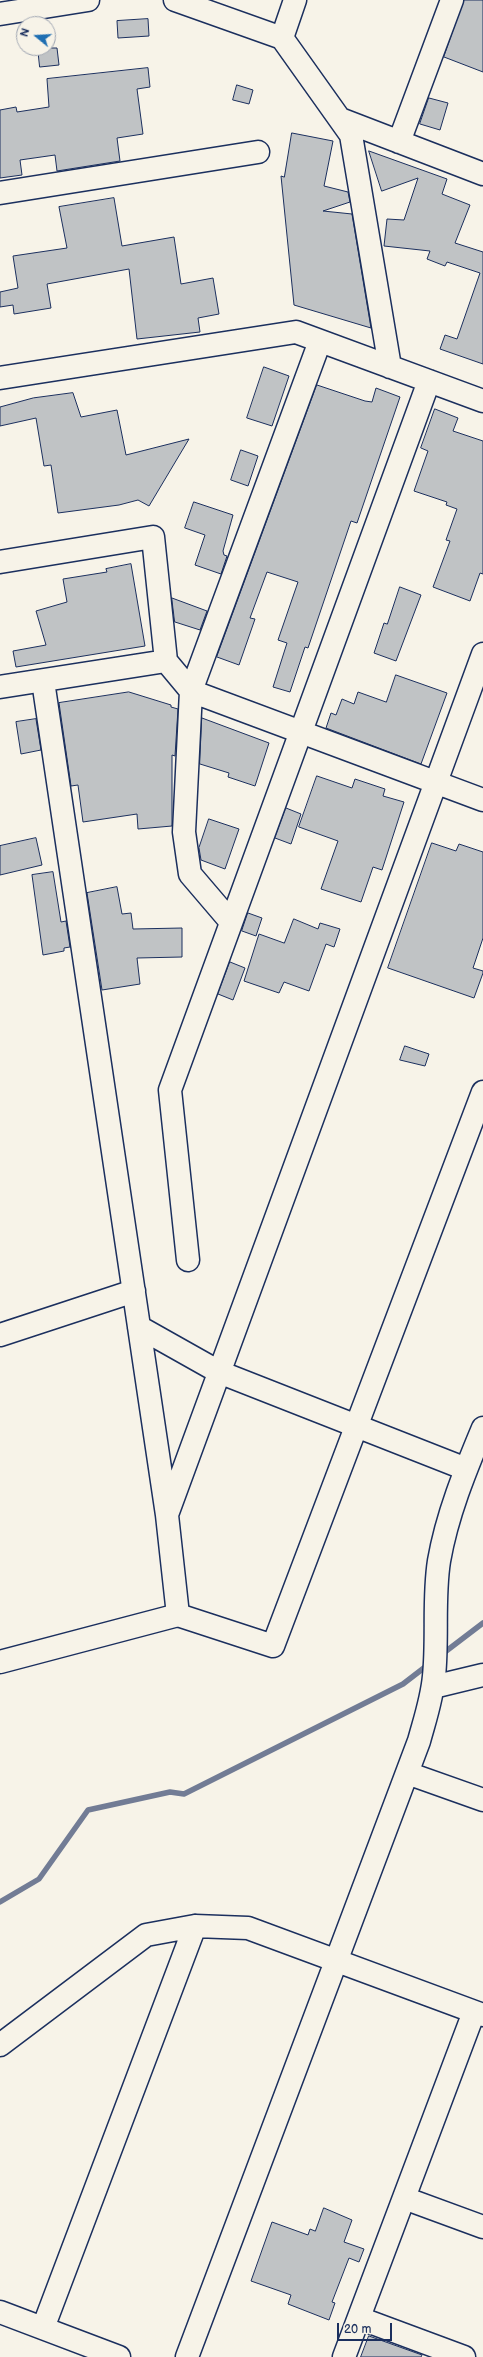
<!DOCTYPE html>
<html>
<head>
<meta charset="utf-8">
<style>
	body { margin:0 }
	#map { position:relative; width:483px; height:2357px; overflow:hidden; background:#f7f3e8; font-family:"Balsamiq Sans",sans-serif }
	canvas { display:block }
	.north { position:absolute; left:16px; top:16px; width:40px; height:40px; box-sizing:border-box; background:#f7f3e8; border:1px solid #9fa5b1; border-radius:50%; rotate:288deg; font-size:11px; font-weight:700; line-height:16px; text-align:center; color:#1b2f5e }
	.north::after { content:''; display:block; margin:auto; width:14px; height:18px; background:#1f6fb2; clip-path:polygon(50% 0,100% 100%,50% 72%,0 100%) }
	.scale { position:absolute; left:337px; top:2323px; width:55px; height:18px; box-sizing:border-box; border:2px solid #1b2f5e; border-top:0; padding-left:5px; font-size:12px; line-height:14px; white-space:nowrap; color:#1b2f5e; -webkit-text-stroke:3px #f7f3e8; paint-order:stroke }
</style>
</head>
<body>
<div id="map">
<canvas width="483" height="2357"></canvas>
<div class="north">N</div>
<div class="scale">20 m</div>
</div>
<script>
const context = document.querySelector('canvas').getContext('2d');
context.lineJoin = 'round';
function strokePath(path, color, width, dash) { context.strokeStyle = color; context.lineWidth = width; context.lineCap = dash ? 'butt' : 'round'; context.setLineDash(dash || []); context.stroke(path); }
function paint(path, color) { context.fillStyle = color; context.fill(path, 'evenodd'); }
strokePath(new Path2D(`
	M441,1655L483,1623
	M0,1902L39,1879L88,1810L170,1792L184,1794L403,1684L429,1664`), '#727c95', 5.5);
const building = new Path2D(`
	M464,0H483V72L444,57Z
	M148,19L149,36L118,38L117,21Z
	M38,48H57L59,65L40,67Z
	M148,68L150,87L137,89L143,134L117,138L120,161L57,171L55,155L20,160L22,175L0,178V110L16,107L17,112L49,107L47,79Z
	M237,85L253,90L249,104L233,100Z
	M429,98L448,103L440,130L420,124Z
	M292,133L333,141L324,186L348,192L350,202L323,211L352,214L371,328L294,305L281,176L284,177Z
	M369,151L447,179L442,194L470,205L455,243L483,252V364L440,349L445,335L457,339L480,273L447,262L445,266L427,259L430,251L384,246L387,219L404,220L418,178L382,191Z
	M114,198L122,246L174,237L181,284L213,278L219,314L198,318L200,332L137,339L129,269L47,284L51,308L14,314L13,305L0,307V292L18,288L13,256L67,248L59,207Z
	M264,367L289,376L272,426L247,418Z
	M317,385L365,401L372,402L376,388L400,397L357,523L351,521L308,648L305,647L290,692L273,687L287,643L278,640L298,582L267,572L250,618L255,619L239,665L217,657Z
	M73,393L81,417L117,410L126,455L189,439L149,506L138,500L119,505L58,513L51,465L44,466L36,418L0,426V407L33,398Z
	M435,409L458,418L453,431L483,441V574L480,573L470,601L433,587L450,541L446,540L457,509L446,505L447,502L414,491L428,451L421,448Z
	M241,450L258,456L248,486L231,480Z
	M194,502L233,515L223,551L224,555L227,556L221,574L195,565L205,535L185,528Z
	M131,564L145,646L16,667L13,651L46,645L36,611L67,602L63,579L107,572L106,569Z
	M400,587L421,595L396,661L374,653L384,623L387,624Z
	M172,598L207,611L200,630L175,622Z
	M396,675L447,693L421,764L326,728L331,713L336,715L342,699L354,704L358,692L386,702Z
	M129,692L171,705V707L178,709L175,756L172,755V826L138,829L137,814L83,822L78,785L71,786L59,703Z
	M202,718L269,743L255,786L228,777L229,773L200,764Z
	M36,719L41,750L21,754L16,722Z
	M317,776L352,788L355,779L385,789L383,796L404,802L382,870L373,867L361,902L321,889L338,841L299,827Z
	M286,808L301,814L291,844L275,838Z
	M209,819L239,829L225,869L201,860L199,848Z
	M36,838L42,865L0,875V846Z
	M432,843L456,851L459,844L483,852V938L473,968L483,971V973L474,998L388,968Z
	M53,872L61,922L66,921L70,947L64,948V951L43,955L32,875Z
	M117,887L122,914L131,913L133,929L182,928V957L137,958L140,984L102,990L87,893Z
	M248,913L262,918L256,936L242,931Z
	M294,919L318,929L320,923L340,929L334,947L326,944L309,991L284,982L279,993L244,981L259,934L284,943Z
	M230,962L245,968L233,1000L218,994Z
	M405,1046L429,1054L425,1066L400,1060Z
	M324,2208L352,2220L344,2242L364,2249L359,2262L349,2258L332,2302L335,2303L329,2320L288,2304L291,2295L251,2281L272,2222L308,2235L310,2229L315,2231Z
	M369,2336L422,2355L421,2357H361Z`);
paint(building, '#c0c3c5');
strokePath(building, '#1b2f5e', 1);
const minor = new Path2D(`
	M175,0L282,38
	M295,0L282,38L351,135L390,367
	M0,14L88,0
	M340,119L483,174
	M399,142L452,0
	M0,193L258,152
	M320,341L191,691L483,800
	M0,378L296,332L483,401
	M0,562L153,537L166,661L191,691L184,832L190,874L231,922
	M43,681L167,1515L178,1615
	M0,687L166,661
	M188,1260L170,1090L429,381
	M139,1327L219,1372L466,1469
	M0,1335L134,1291
	M168,1512L483,654
	M0,1662L178,1615L273,1646L483,1092
	M433,1687L483,1675
	M407,1773L483,1800
	M0,2045L146,1935L195,1926L248,1928L483,2015
	M404,2198L483,2227
	M0,2312L119,2357
	M359,2318L464,2357
	M43,2328L195,1926
	M187,2357L419,1741C425,1719 432,1699 434,1676C438,1638 433,1599 439,1561C447,1515 465,1471 483,1428
	M344,2357L474,2012`);
strokePath(minor, '#1b2f5e', 25);
strokePath(minor, '#f7f3e8', 22);
</script>
</body>
</html>
